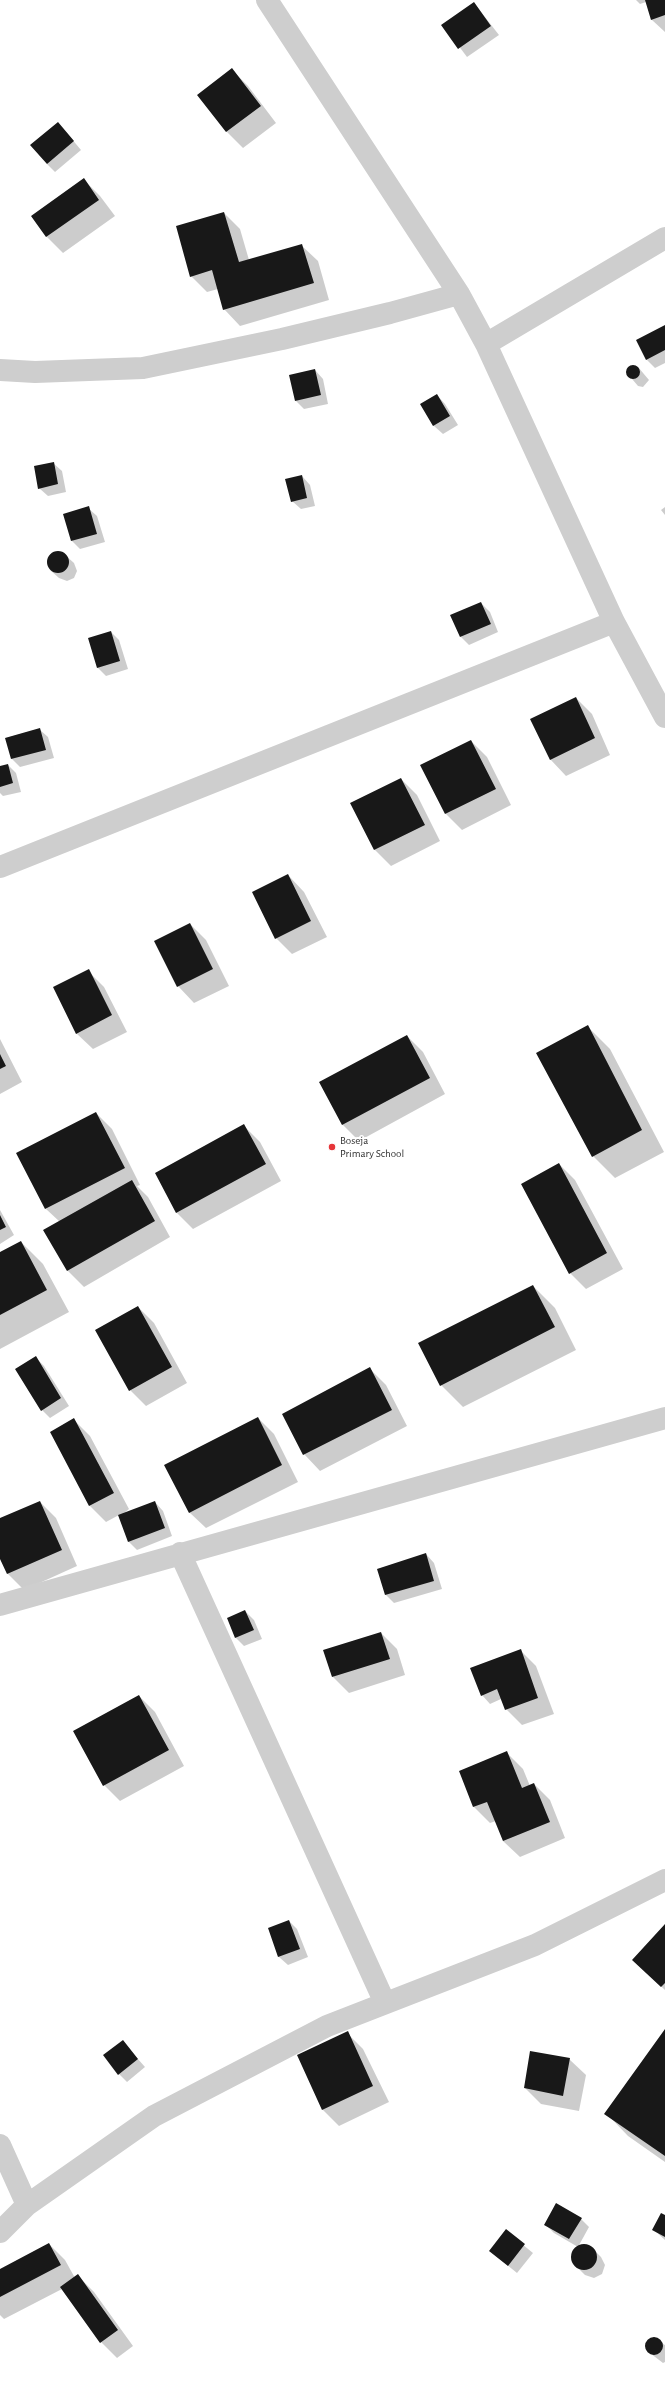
<!DOCTYPE html>
<html>
<head>
<meta charset="utf-8">
<style>
	body { margin:0 }
	canvas { display:block; background:#fff }
</style>
</head>
<body>
<canvas width="665" height="2403"></canvas>
<script>
const context = document.querySelector('canvas').getContext('2d');
context.lineJoin = 'round';
function paint(path, color) { context.fillStyle = color; context.fill(path, 'evenodd'); }
function strokePath(path, color, width, dash) { context.strokeStyle = color; context.lineWidth = width; context.lineCap = dash ? 'butt' : 'round'; context.setLineDash(dash || []); context.stroke(path); }
function drawText(font, color, halo, rows, align = 'center') {
  context.font = font + ' "Alegreya Sans",sans-serif'; context.lineWidth = 4; context.setLineDash([]); context.textBaseline = 'middle'; context.strokeStyle = halo; context.fillStyle = color; for (const [text, x, y, turn = 0] of rows) {
    context.save(); context.translate(x, y); context.rotate((+turn || 0) * Math.PI / 180); context.textAlign = isNaN(turn) ? turn : align; if (halo) context.strokeText(text, 0, 0); context.fillText(text, 0, 0); context.restore();
  }
}
paint(new Path2D(`
	M636,0H665V32L652,20L646,2L640,4Z
	M474,3L499,35L467,57L443,25Z
	M232,70L248,86L276,123L243,148L227,132L199,95Z
	M66,132L81,150L55,172L47,164Z
	M84,180L100,196L115,216L63,253L47,237L32,217Z
	M224,213L240,229L249,260L301,245L318,261L329,300L240,326L224,309L218,289L207,292L191,276Z
	M665,326V363L655,368L647,360L637,341Z
	M633,366L638,367L649,380L643,387L638,386L627,373L628,368Z
	M315,370L323,379L328,404L304,409L296,401Z
	M437,395L445,404L458,425L443,434L434,426L422,404Z
	M53,463L62,471L66,492L48,496L39,488Z
	M302,476L310,485L315,506L301,509L292,501Z
	M665,507V515L661,510Z
	M88,508L97,516L105,542L80,549L72,541Z
	M57,552L65,555L74,563L77,571L74,578L67,581L59,578L50,570L47,562L50,555Z
	M481,603L490,612L498,632L469,645L461,637Z
	M111,632L119,640L128,669L106,676L98,668L89,639Z
	M576,698L592,714L610,755L566,776L550,759Z
	M39,729L48,737L54,758L20,767L12,759L6,738Z
	M471,741L487,757L511,805L462,830L446,814L422,766Z
	M8,765L16,773L21,792L3,796L0,793V767Z
	M401,779L417,795L440,841L391,866L375,850L352,803Z
	M288,875L304,892L327,937L292,954L276,938Z
	M190,924L206,940L229,986L194,1003L178,986Z
	M88,971L104,987L127,1032L93,1049L76,1033Z
	M588,1027L610,1049L664,1152L615,1178L593,1156Z
	M407,1036L423,1052L445,1094L359,1141L343,1125L320,1082Z
	M0,1039L22,1082L0,1094Z
	M96,1113L112,1129L140,1185L137,1186L148,1197L170,1237L84,1287L68,1271L45,1231L60,1222L46,1209Z
	M244,1126L260,1142L281,1181L193,1229L177,1213L156,1173Z
	M559,1164L575,1180L623,1269L586,1289L570,1273Z
	M0,1210L14,1235L0,1244Z
	M21,1242L43,1264L69,1312L0,1349V1253Z
	M533,1286L555,1308L576,1350L463,1407L441,1385Z
	M138,1307L154,1323L187,1383L146,1406L130,1390Z
	M36,1358L44,1366L69,1406L50,1418L42,1410Z
	M370,1369L386,1385L407,1426L320,1471L304,1454Z
	M258,1418L274,1434L298,1482L206,1528L189,1512Z
	M74,1420L90,1436L129,1509L123,1514L155,1502L163,1511L172,1536L137,1550L129,1542L119,1515L106,1522L90,1506L51,1432Z
	M40,1502L56,1518L77,1566L24,1590L8,1574L0,1556V1520Z
	M426,1554L434,1563L442,1589L394,1603L386,1595L378,1569Z
	M245,1611L254,1620L262,1639L244,1646L236,1638Z
	M381,1633L397,1649L405,1675L349,1693L333,1677Z
	M520,1650L536,1666L554,1714L522,1725L506,1709L501,1699L490,1704L482,1695Z
	M139,1696L155,1712L184,1766L120,1801L104,1785Z
	M507,1753L523,1769L530,1786L534,1784L550,1800L565,1838L520,1857L503,1841L496,1821L490,1823L474,1807L460,1771Z
	M289,1921L297,1929L308,1957L288,1965L279,1957L269,1929Z
	M665,1926V1990L650,1976Z
	M665,2030V2162L628,2136L606,2113Z
	M347,2033L363,2049L389,2102L339,2126L323,2110L298,2055Z
	M122,2041L145,2067L127,2082L119,2074Z
	M569,2059L586,2075L579,2111L541,2104L525,2088Z
	M665,2216V2240L654,2230Z
	M581,2219L589,2227L578,2247L554,2233L545,2224Z
	M506,2231L533,2253L517,2273L490,2251Z
	M49,2244L65,2260L75,2278L78,2276L94,2292L133,2346L117,2358L101,2342L62,2289L4,2319L0,2315V2270Z
	M584,2245L592,2248L601,2257L605,2265L602,2274L594,2278L585,2275L576,2266L572,2258L575,2249Z
	M653,2338L665,2345V2362L663,2363L646,2350L648,2340Z`), '#0003');
paint(new Path2D(`
	M645,0H665V15L651,20Z
	M474,2L491,26L458,49L441,25Z
	M232,68L261,106L226,132L197,95Z
	M58,122L74,141L47,164L30,145Z
	M84,178L99,200L46,237L31,216Z
	M224,212L239,262L302,244L314,283L223,310L212,270L190,277L176,226Z
	M665,325V350L646,360L636,340Z
	M626 372a7 7 0 1 1 14 0a7 7 0 1 1-14 0Z
	M315,369L321,395L295,401L289,375Z
	M437,394L450,416L433,426L420,404Z
	M54,462L58,484L38,489L34,466Z
	M302,475L307,498L291,502L285,479Z
	M89,506L97,534L71,541L63,514Z
	M47 562a11 11 0 1 1 22 0a11 11 0 1 1-22 0Z
	M481,602L491,624L460,637L450,615Z
	M111,631L120,661L97,668L88,638Z
	M576,697L595,738L550,760L530,719Z
	M40,728L46,750L11,759L5,738Z
	M471,740L496,789L445,814L420,765Z
	M8,764L13,783L0,787V766Z
	M401,778L425,825L374,850L350,803Z
	M288,874L311,921L275,939L252,892Z
	M190,923L213,969L177,987L154,941Z
	M89,969L112,1015L76,1034L53,987Z
	M588,1025L642,1130L592,1157L536,1053Z
	M407,1035L430,1078L342,1125L319,1082Z
	M0,1054L6,1066L0,1069Z
	M96,1112L125,1168L45,1209L16,1153Z
	M244,1124L266,1164L176,1213L155,1173Z
	M559,1163L607,1253L569,1274L521,1184Z
	M132,1180L155,1221L67,1271L43,1230Z
	M0,1215L6,1227L0,1230Z
	M21,1241L47,1290L0,1315V1252Z
	M533,1285L555,1327L440,1386L418,1343Z
	M138,1306L172,1367L129,1391L95,1330Z
	M36,1356L61,1398L41,1411L15,1369Z
	M370,1367L392,1410L303,1455L282,1414Z
	M258,1417L282,1465L189,1513L164,1465Z
	M74,1418L114,1493L89,1506L50,1432Z
	M40,1501L62,1550L7,1574L0,1559V1518Z
	M155,1501L165,1528L128,1542L118,1515Z
	M426,1553L434,1581L385,1595L377,1569Z
	M245,1610L254,1630L235,1638L227,1618Z
	M381,1632L390,1659L332,1677L323,1650Z
	M521,1649L538,1698L505,1710L497,1689L481,1696L470,1668Z
	M139,1695L169,1750L103,1786L73,1731Z
	M507,1751L522,1788L534,1783L550,1822L503,1841L487,1802L473,1807L459,1771Z
	M289,1920L300,1949L278,1957L268,1928Z
	M665,1924V1983L661,1987L632,1960Z
	M665,2029V2156L604,2114Z
	M348,2031L373,2086L322,2110L297,2055Z
	M123,2040L138,2059L118,2075L103,2055Z
	M530,2051L570,2058L563,2096L524,2088Z
	M556,2203L582,2218L569,2239L544,2225Z
	M661,2213L665,2215V2237L652,2230Z
	M506,2229L525,2244L508,2266L489,2251Z
	M49,2243L61,2265L0,2297V2269Z
	M571 2257a13 13 0 1 1 26 0a13 13 0 1 1-26 0Z
	M78,2274L118,2330L100,2343L60,2287Z
	M645 2346a9 9 0 1 1 18 0a9 9 0 1 1-18 0Z`), '#181818');
strokePath(new Path2D(`
	M267,0L459,294L486,344L614,622L665,717
	M486,344L665,238
	M0,370L35,372L143,368L282,339L390,313L459,294
	M0,867L614,622
	M180,1553L385,2003
	M0,1605L665,1418
	M0,2145L27,2205
	M0,2232L27,2205L154,2116L327,2026L535,1945L665,1880`), '#cecece', 22);
for (const [x, y, r, color] of [
	[332,1147,4,"#e63539"]
]) { const dot = new Path2D(); dot.arc(x, y, r, 0, 2 * Math.PI); context.fillStyle = color; context.fill(dot); strokePath(dot, '#fff', 1.5); }
drawText('11px', '#313131', '#fff', [
	["Boseja",340,1141],
	["Primary School",340,1154]
], 'left');
</script>
</body>
</html>
